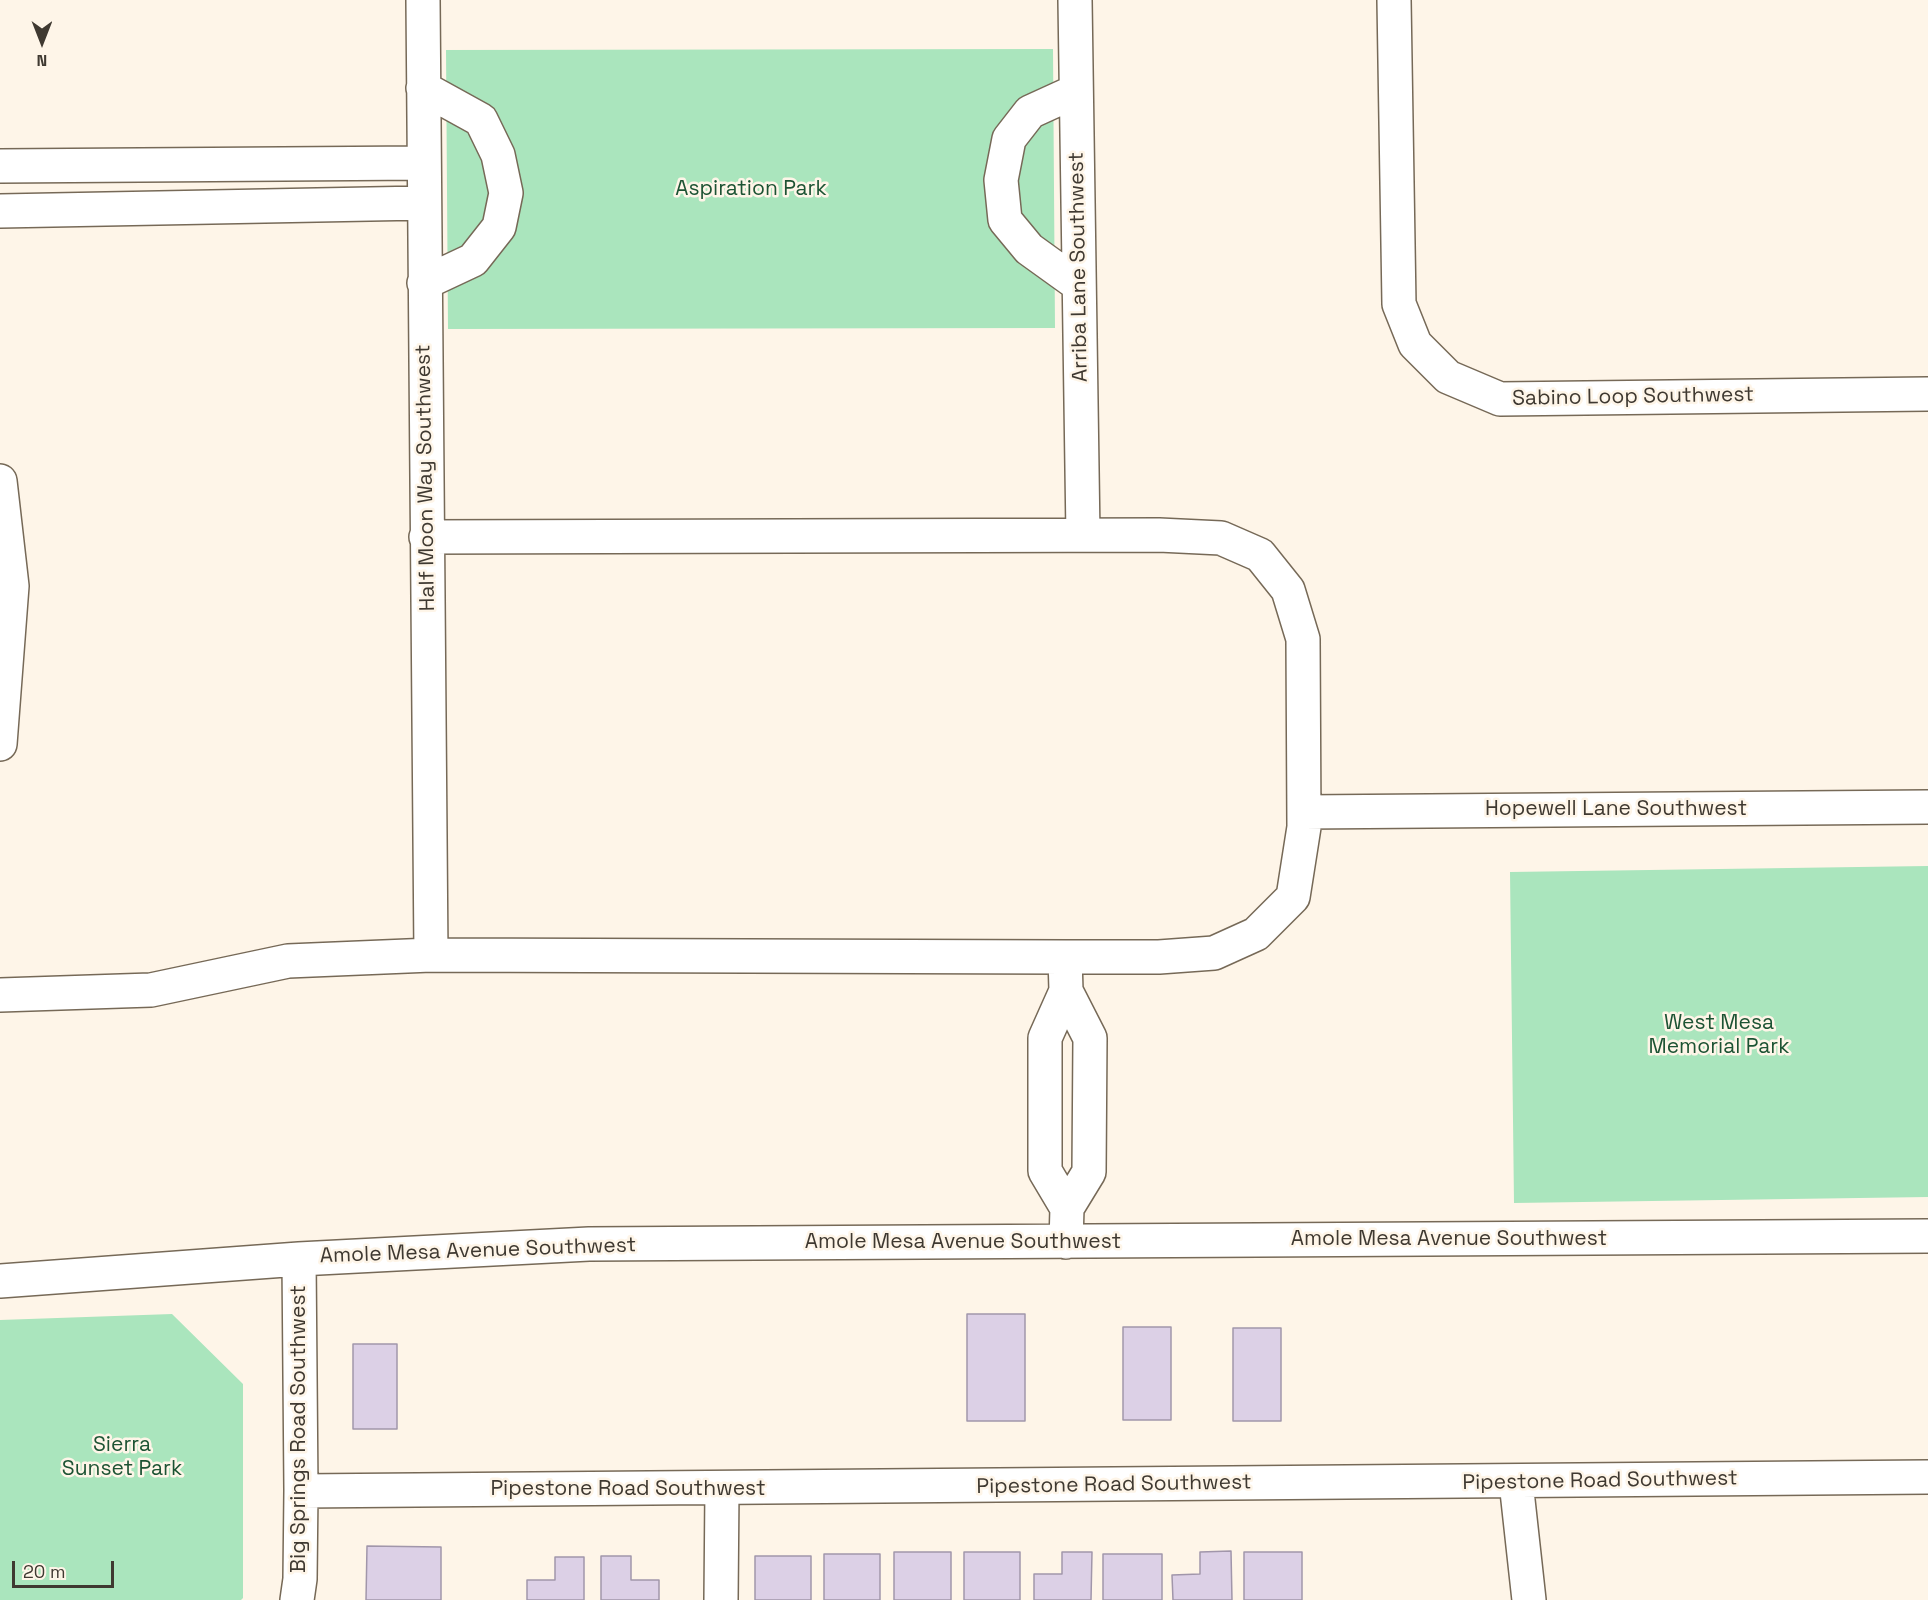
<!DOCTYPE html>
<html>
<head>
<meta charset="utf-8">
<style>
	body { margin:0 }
	#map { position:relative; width:1928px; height:1600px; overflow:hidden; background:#fef5e8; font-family:"Space Grotesk",sans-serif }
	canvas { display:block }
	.north { position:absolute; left:12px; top:12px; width:60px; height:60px; -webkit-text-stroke:4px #fef5e8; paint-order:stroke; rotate:180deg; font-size:16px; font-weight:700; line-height:24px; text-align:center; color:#3f3931 }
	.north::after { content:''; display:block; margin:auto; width:21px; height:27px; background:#3f3931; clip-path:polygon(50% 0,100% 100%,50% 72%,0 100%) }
	.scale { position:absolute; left:12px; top:1561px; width:102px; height:27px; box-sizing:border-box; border:3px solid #3f3931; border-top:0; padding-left:8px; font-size:18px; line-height:21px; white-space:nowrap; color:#3f3931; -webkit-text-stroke:4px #fef5e8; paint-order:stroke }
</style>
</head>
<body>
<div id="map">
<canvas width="1928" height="1600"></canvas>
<div class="north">N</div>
<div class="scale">20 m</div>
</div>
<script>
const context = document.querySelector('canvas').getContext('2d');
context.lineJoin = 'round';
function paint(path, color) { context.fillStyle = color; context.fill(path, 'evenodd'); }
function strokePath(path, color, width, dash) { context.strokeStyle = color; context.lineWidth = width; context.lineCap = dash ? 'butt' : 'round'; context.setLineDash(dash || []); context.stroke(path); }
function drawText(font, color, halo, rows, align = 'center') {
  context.font = font + ' "Space Grotesk",sans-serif'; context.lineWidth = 5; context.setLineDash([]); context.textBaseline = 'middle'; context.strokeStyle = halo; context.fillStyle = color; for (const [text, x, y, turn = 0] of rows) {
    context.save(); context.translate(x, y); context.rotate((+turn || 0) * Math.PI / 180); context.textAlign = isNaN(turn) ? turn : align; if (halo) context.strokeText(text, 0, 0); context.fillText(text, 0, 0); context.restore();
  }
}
paint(new Path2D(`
	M1053,49L1055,328L448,329L446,50Z
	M1928,866V1197L1514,1203L1510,872Z
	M172,1314L243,1384V1598L241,1600H0V1320Z`), '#aae5bd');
const building = new Path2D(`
	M967,1314H1025V1421H967Z
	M1123,1327H1171V1420H1123Z
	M1233,1328H1281V1421H1233Z
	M353,1344H397V1429H353Z
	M367,1546L441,1547V1600H366Z
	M1231,1551L1232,1600H1173L1172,1575L1200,1574V1552Z
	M894,1552H951V1600H894Z
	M964,1552H1020V1600H964Z
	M1062,1552H1092L1091,1600H1034V1574H1062Z
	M1244,1552H1302V1600H1244Z
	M824,1554H880V1600H824Z
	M1103,1554H1162V1600H1103Z
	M601,1556H631V1580H659V1600H601Z
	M755,1556H811V1600H755Z
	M555,1557H584V1600H527V1580H555Z`);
paint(building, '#dcd0e6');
strokePath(building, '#a196aa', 1.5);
const minor = new Path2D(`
	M423,0L431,955
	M1075,0L1083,535
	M1394,0L1399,304L1415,344L1448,377L1500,399L1928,394
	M423,88L481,120L498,155L506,193L499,227L473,260L424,283
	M1076,91L1030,112L1009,139L1001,180L1005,220L1029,249L1079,285
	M0,166L423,163
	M0,211L423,203
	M0,481L12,586L0,744
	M1304,812L1928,807
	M1065,957L1066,991L1045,1038V1171L1067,1208L1066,1242
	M1066,991L1090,1038L1089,1172L1067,1208
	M0,995L151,990L288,961L431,955L1065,957H1159L1214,953L1256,934L1293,897L1304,827L1303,639L1288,590L1260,555L1221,538L1159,535L426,537
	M0,1281L299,1259L589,1244L1928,1236
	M1516,1482L1529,1600
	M301,1491L1928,1477
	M297,1600L300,1579L301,1491L299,1259
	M721,1600L722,1489`);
strokePath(minor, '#766957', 36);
strokePath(minor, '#fff', 33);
drawText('21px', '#1c5333', '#fef5e8', [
	["Aspiration Park",751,189],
	["West Mesa",1719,1023],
	["Memorial Park",1719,1047],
	["Sierra",122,1445],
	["Sunset Park",122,1469]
]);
drawText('21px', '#3f3931', '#fef5e8', [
	["Arriba Lane Southwest",1079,267,-91],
	["Sabino Loop Southwest",1633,397,-1],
	["Half Moon Way Southwest",426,478,-91],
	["Hopewell Lane Southwest",1616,809],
	["Amole Mesa Avenue Southwest",1449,1239],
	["Amole Mesa Avenue Southwest",963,1242],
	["Amole Mesa Avenue Southwest",478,1251,-2],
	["Big Springs Road Southwest",299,1429,-90],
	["Pipestone Road Southwest",1600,1481,-1],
	["Pipestone Road Southwest",1114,1485,-1],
	["Pipestone Road Southwest",628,1489]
]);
</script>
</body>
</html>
